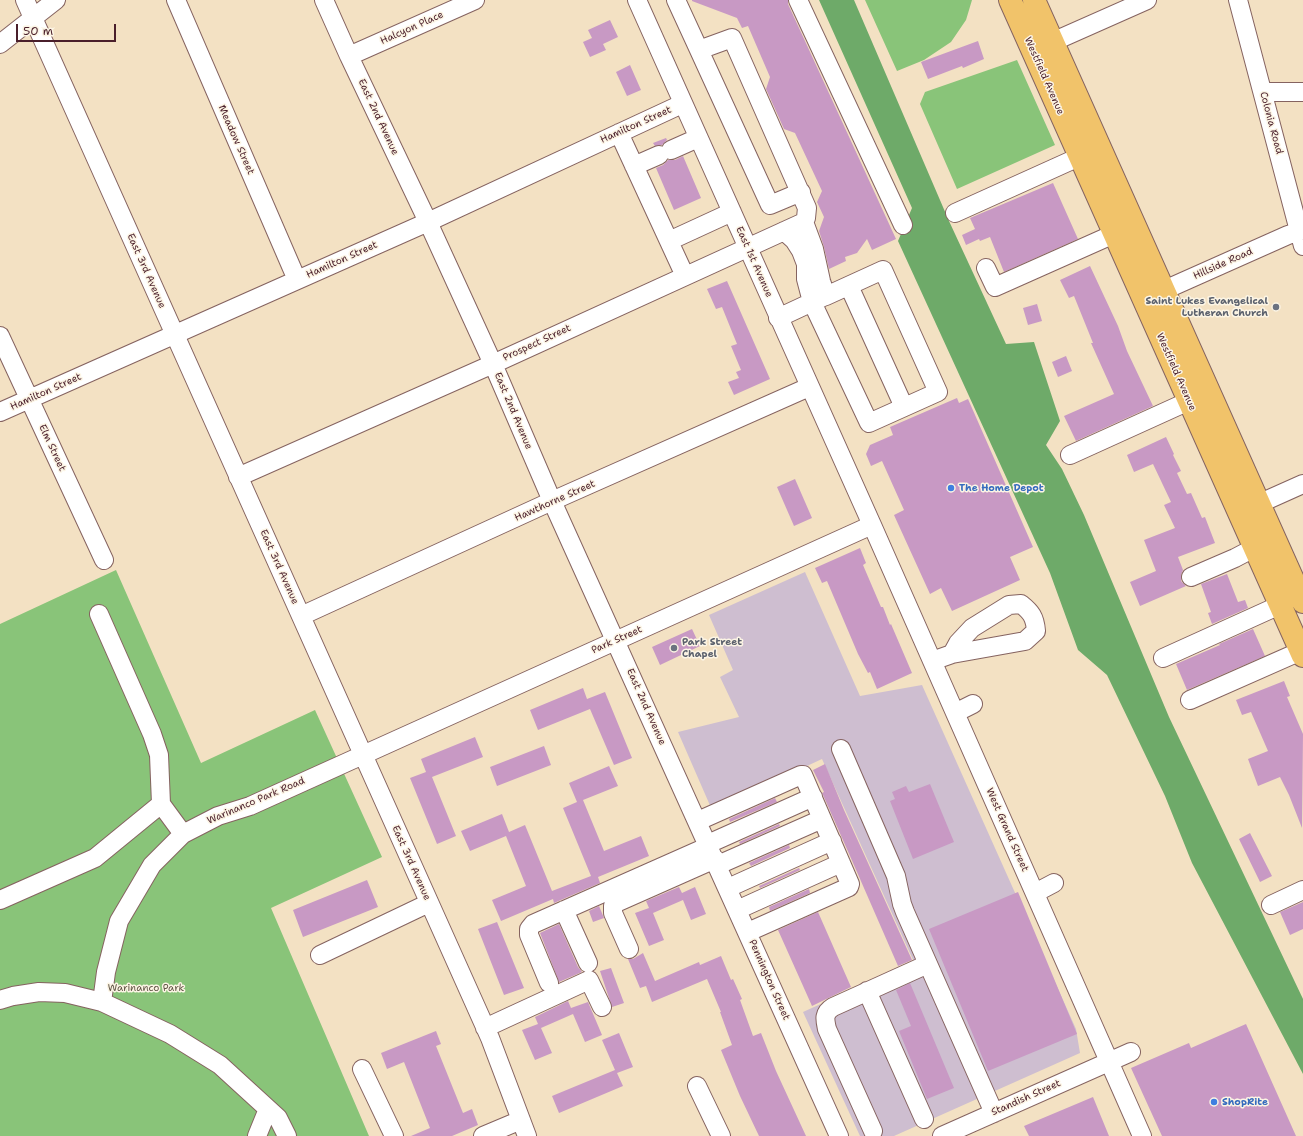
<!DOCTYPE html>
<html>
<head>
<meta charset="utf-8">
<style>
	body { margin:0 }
	#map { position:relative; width:1303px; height:1136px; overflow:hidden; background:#f3e1c3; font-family:"Shantell Sans",sans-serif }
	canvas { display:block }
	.scale { position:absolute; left:16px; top:24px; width:100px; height:18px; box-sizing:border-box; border:2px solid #4a1f2b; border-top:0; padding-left:5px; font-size:12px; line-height:14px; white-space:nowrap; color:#4a1f2b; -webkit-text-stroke:3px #fcf5e5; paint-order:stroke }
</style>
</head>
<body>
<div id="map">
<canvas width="1303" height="1136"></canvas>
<div class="scale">50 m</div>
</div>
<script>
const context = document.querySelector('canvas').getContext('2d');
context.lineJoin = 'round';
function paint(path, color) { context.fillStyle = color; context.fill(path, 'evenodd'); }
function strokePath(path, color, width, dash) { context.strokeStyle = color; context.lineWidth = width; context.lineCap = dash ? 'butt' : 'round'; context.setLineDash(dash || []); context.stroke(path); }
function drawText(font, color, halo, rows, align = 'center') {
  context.font = font + ' "Shantell Sans",sans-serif'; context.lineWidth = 3; context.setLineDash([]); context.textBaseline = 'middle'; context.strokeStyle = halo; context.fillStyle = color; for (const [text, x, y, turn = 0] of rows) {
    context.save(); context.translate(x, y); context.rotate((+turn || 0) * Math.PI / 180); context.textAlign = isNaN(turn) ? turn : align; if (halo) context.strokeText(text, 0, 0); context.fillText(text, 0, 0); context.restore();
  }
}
paint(new Path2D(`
	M805,572L860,696L922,685L1076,1029L1080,1053L894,1136H860L803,1012L914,962L822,759L712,810L678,732L739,717L720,677L733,670L709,615Z`), '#cebed0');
paint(new Path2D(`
	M865,0H972L966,20L951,42L924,60L897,71Z
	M1017,60L1055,145L957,189L920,104L925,92Z
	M116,570L201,763L315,710L382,857L271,908L369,1136H0V624Z`), '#89c479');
paint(new Path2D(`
	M819,0H854L949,221L1006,344L1034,342L1060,421L1046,445L1062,469L1084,515L1169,717L1303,999V1074L1192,863L1165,796L1107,675L1078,650L1050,573L898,241L912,208Z`), '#6eaa69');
paint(new Path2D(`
	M692,0H788V4L896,239L872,250L867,239L857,253L845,257L846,261L829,269L824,247L819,231L824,217L817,202L822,191L795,133L784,129L766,89L770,77L748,26L742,28L737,18L692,1Z
	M610,20L618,37L603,44L606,50L590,57L583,42L592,38L588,30Z
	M978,41L984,59L963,68L962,66L928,79L921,62Z
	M630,65L641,90L627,96L616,72Z
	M666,138L667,140L662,145L655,146L653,143Z
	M683,156L701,198L674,210L656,168L663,165L668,160H675Z
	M1053,183L1078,239L1004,272L990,237L980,241L979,239L966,245L962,235L975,229L970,218Z
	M1090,266L1118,326L1127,351L1153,406L1076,441L1064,416L1114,394L1091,343H1093L1074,296L1069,298L1060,280Z
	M727,281L770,379L734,395L728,382L739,378L736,372L741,370L731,346L737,344L722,307L716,309L707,289Z
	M1037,304L1042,321L1028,325L1023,308Z
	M1066,356L1072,371L1058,377L1052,362Z
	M957,398L959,403L968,399L1033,547L1010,557L1020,580L952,611L941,588L930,594L894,515L904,510L882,461L871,466L866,454L870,445L893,435L890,427Z
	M1166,437L1174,454L1173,455L1181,471L1177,473L1187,494L1191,493L1202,518L1205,517L1215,543L1178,557L1183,570L1181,575V581L1186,586L1140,606L1130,582L1156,571L1144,540L1175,528L1164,505L1171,502L1153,464L1134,472L1127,455Z
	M795,479L812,518L794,526L777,487Z
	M860,548L866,563L863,565L881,607H883L890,625L891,624L912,673L877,689L870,672L868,673L858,654L827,581L822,583L815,568Z
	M1227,574L1238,602L1245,600L1248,608L1212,624L1208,613L1211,612L1201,584Z
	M692,629L700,646L660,665L652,647Z
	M1253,629L1265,656L1187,690L1176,664L1220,645L1219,644Z
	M1284,681L1290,696L1287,697L1303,734L1302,828L1289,795L1280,777L1258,786L1248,759L1268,751L1251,712L1242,715L1236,700Z
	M583,688L587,699L605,692L632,758L614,765L590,709L538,730L530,710Z
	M475,737L483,757L432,777L456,836L437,844L410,778L426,772L421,759Z
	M544,746L551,765L497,786L490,767Z
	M825,764L844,810L912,960L898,966L850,856L823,795L822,793L824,792L813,770Z
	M609,766L618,786L583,800L604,851L641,836L649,856L598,877L600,883L554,903L553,899L501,921L492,900L526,886L506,836L470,851L461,831L502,814L509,832L525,825L552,891L591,876L563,808L577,802L569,783Z
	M930,784L954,842L913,859L890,801L895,799L892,792L906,786L909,792Z
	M775,798L777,802L730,822L729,819Z
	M779,824L780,826L740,844L739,842Z
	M1250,833L1272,876L1260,882L1239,839Z
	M789,845L790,848L751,866L749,863Z
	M799,868L800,870L760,888L759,886Z
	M367,880L378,907L303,937L293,910Z
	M679,887L682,893L695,887L706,914L691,920L683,900L653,913L664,940L649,946L635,913L649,908L646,901Z
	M809,889L810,893L770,911L769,907Z
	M1018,892L1077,1034L988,1071L929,929Z
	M1303,902V929L1290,935L1280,912Z
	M599,906L604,918L593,922L589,911Z
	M818,912L851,987L812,1006L778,930Z
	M497,922L524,988L504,995L478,929Z
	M559,924L578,967L582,972L559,982L540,933Z
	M643,953L655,981L699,962L700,965L721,956L731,980L733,979L742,999L740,1000L753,1036L761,1033L776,1071L806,1136H759L740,1096L721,1050L732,1045L720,1012H721L707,979L652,1002L646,986L640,988L628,959H633Z
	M611,968L624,1003L612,1007L600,971Z
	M910,983L954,1088L927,1099L899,1031L911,1026L896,990Z
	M568,1001L571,1008L588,1002L602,1035L585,1042L573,1014L541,1028L552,1053L535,1060L522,1030L538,1024L535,1017Z
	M1246,1024L1296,1136H1162L1131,1068L1189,1043L1191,1048Z
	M436,1031L441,1044L436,1046L463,1113L472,1109L478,1125L452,1136H411L430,1128L404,1062L387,1069L381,1053Z
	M619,1033L633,1067L617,1073L623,1086L559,1113L552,1096L615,1070L602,1040Z
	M1093,1097L1109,1136H1029L1024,1126Z`), '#c899c4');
const minor = new Path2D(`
	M25,0L490,1038L527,1136
	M176,0L297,280
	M324,0L349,56L428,222L493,364L552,501L839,1136
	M637,0L872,525L1142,1136
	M798,0L903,225
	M1238,0L1303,246
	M0,44L56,0
	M1041,47L1147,0
	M699,50L770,205L801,192
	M349,56L475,0
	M1263,92H1303
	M619,133L685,276
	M671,150L698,138
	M634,166L659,155
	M955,213L1079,157
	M784,231L794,240L801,251L806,264V279L812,302L869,423L938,392L883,270L826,296L821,281L814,249L804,222
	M669,241L732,212
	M986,268L995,287L1114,234
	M849,286L904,407
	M1151,296L1288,235L1303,230
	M778,318L823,297
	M0,336L104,560
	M0,412L428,222L682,104
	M1070,455L1189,401
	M238,477L493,364L804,222L806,218L807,208L732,38L699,50L676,0
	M1247,509L1303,484
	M1191,577L1235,558L1254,548
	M99,614L152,734L159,755L161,804
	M301,616L552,501L809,387
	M1163,658L1280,605
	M932,661L952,654L1025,641L1036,631C1035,617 1031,612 1021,604L1009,605L972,628L958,643L952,654
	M1190,700L1301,651
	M955,713L973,704
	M841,749L896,876L902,904L905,912L994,1113
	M161,804L183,834
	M698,821L801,775H803L850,884L849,887L748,932
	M708,844L813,797
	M718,865L822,819
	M728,888L832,841
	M1035,893L1054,883
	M0,900L95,858L161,804
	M1271,905L1303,890
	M564,910L588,963
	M737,910L841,863
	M629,949L613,913V906L618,902L715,859
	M320,955L429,903
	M549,983L529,935V929L533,924L709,846
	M867,991L924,1119
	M0,1000L13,996L39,992L65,993L102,1002L170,1034L220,1065L278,1118L287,1136
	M102,1002L106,972L119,921L152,865L183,834L218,816L250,806L872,525
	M485,1028L589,980L602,1007
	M362,1069L394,1136
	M697,1086L721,1136
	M873,1131L827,1029C825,1020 823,1013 833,1007L928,964
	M257,1136L268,1109
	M483,1136L521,1120
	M942,1136L1131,1052`);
const major = new Path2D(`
	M1010,0L1303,656
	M1034,0L1303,602`);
strokePath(minor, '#856360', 20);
strokePath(major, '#856360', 24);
strokePath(minor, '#fff', 18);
strokePath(major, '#f1c36a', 22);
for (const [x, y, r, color] of [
	[1276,307,4,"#6b7280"],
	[951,488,4,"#3f7fe0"],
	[674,648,4,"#6b7280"],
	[1214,1102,4,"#3f7fe0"]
]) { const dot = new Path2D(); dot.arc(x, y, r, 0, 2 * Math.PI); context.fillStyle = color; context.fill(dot); strokePath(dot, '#fcf5e5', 1.5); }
drawText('10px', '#4a1f2b', '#fcf5e5', [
	["Halcyon Place",412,28,-24],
	["Westfield Avenue",1044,76,66],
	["East 2nd Avenue",378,117,65],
	["Colonia Road",1271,123,75],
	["Hamilton Street",636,125,-24],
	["Meadow Street",236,140,66],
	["Hamilton Street",342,260,-24],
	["East 1st Avenue",754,262,66],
	["Hillside Road",1223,264,-24],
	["East 3rd Avenue",146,271,66],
	["Prospect Street",537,343,-25],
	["Westfield Avenue",1176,372,66],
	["Hamilton Street",46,392,-24],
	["East 2nd Avenue",513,411,67],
	["Elm Street",52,448,65],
	["Hawthorne Street",555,501,-24],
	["East 3rd Avenue",279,567,66],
	["Park Street",617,640,-24],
	["East 2nd Avenue",646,707,66],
	["Warinanco Park Road",256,801,-23],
	["West Grand Street",1007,830,66],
	["East 3rd Avenue",411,863,66],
	["Pennington Street",769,980,66],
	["Standish Street",1026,1098,-24]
]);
drawText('bold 10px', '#5b616d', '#fcf5e5', [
	["Saint Lukes Evangelical",1268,301],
	["Lutheran Church",1268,313],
	["Park Street",682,642,"left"],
	["Chapel",682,654,"left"]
], 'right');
drawText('bold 10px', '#366cbe', '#fcf5e5', [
	["The Home Depot",959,488],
	["ShopRite",1222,1102]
], 'left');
drawText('10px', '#5d5142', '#fcf5e5', [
	["Warinanco Park",146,988]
]);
</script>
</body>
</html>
